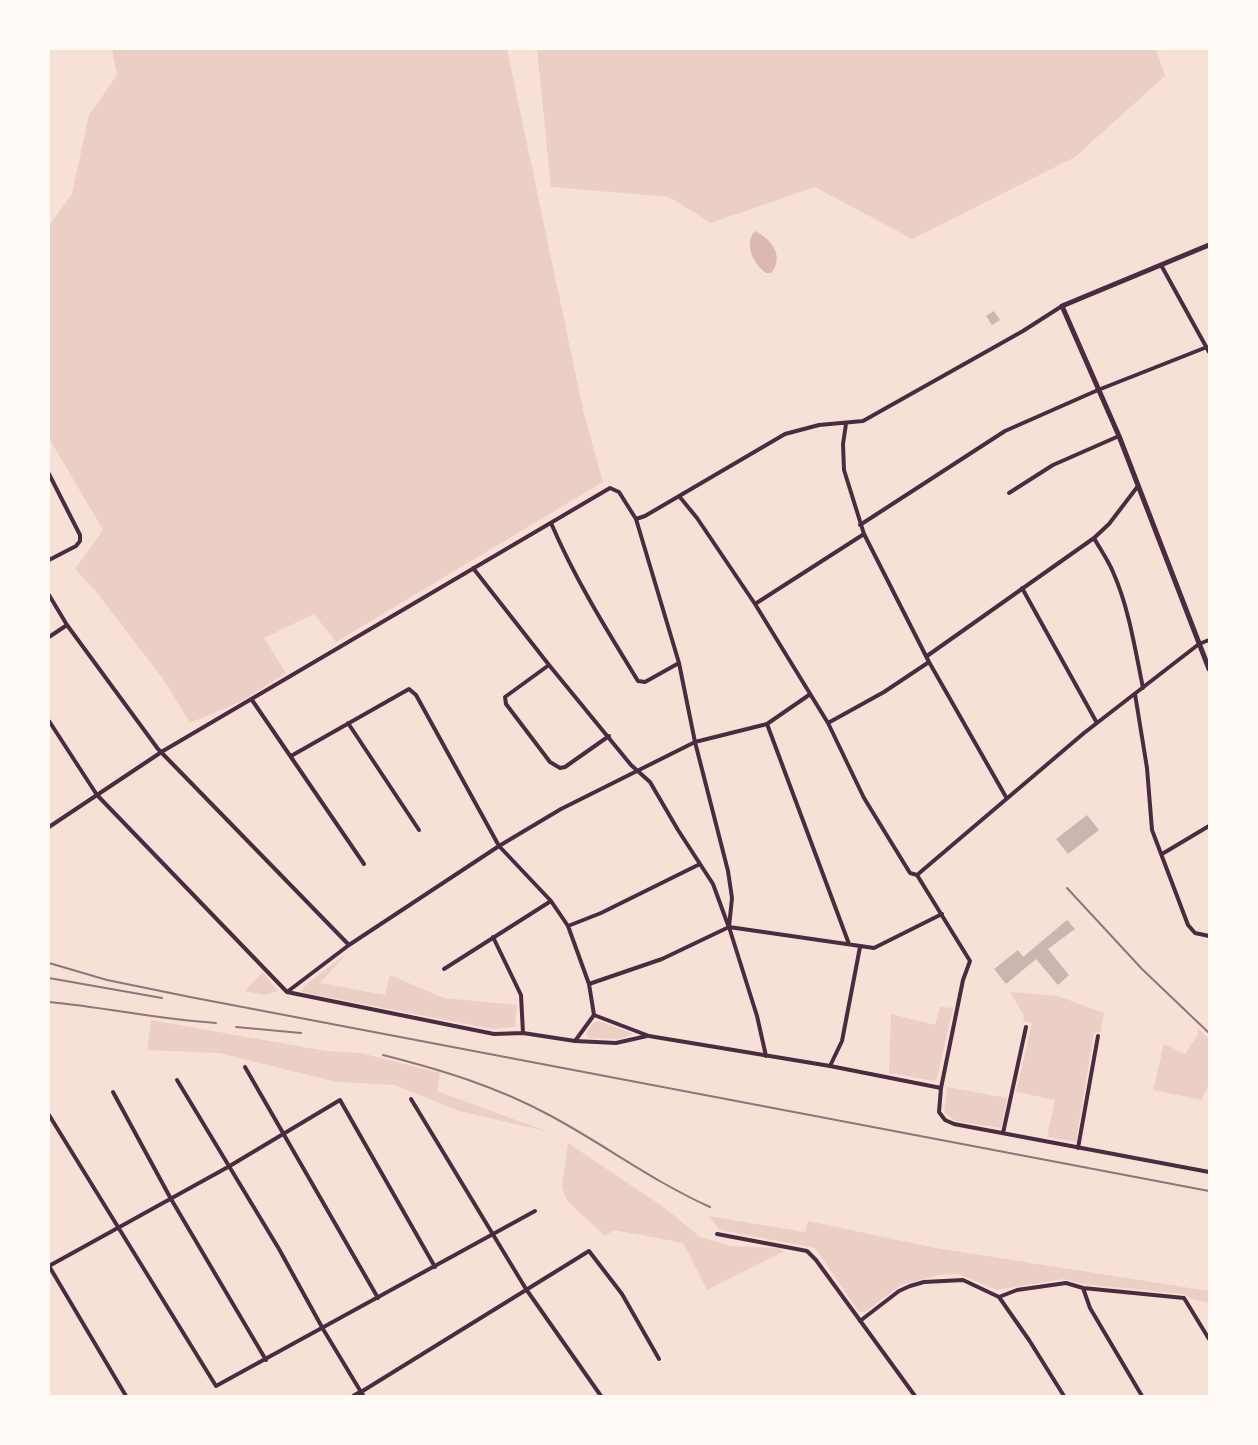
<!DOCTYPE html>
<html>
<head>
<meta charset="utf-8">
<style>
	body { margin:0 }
	#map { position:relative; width:1258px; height:1445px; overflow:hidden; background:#f7e1d7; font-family:Barlow,sans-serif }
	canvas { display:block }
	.frame { position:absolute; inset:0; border:50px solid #fffaf5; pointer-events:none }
</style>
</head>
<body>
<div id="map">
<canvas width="1258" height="1445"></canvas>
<div class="frame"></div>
</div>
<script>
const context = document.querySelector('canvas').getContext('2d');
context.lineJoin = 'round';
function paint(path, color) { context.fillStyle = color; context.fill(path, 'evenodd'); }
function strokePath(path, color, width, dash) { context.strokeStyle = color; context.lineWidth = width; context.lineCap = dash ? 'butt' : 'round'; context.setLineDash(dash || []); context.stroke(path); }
paint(new Path2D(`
	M112,49H507L584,414L603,482L336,642L314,614L264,638L286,673L242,701L190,723L164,680L97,593L75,569L103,530L49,438V226L72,194L89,115L117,75Z
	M537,49H1156L1165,76L1075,157L912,239L815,187L711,223L669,197L551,187Z
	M347,953L320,983L385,995L390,975L444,998L517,1005L515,1027L492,1029L302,992L304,986Z
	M263,972L278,991L264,995L245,991Z
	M1010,992L1058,996L1104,1013L1101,1032L1094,1033L1076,1142L1047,1137L1055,1100L1016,1092L1032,1023L1023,1021L1024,1016Z
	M940,1007L953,1008L937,1079L934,1081L889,1073L891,1014L935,1025Z
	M151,1020L326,1051L361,1053L440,1073L437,1091L546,1131L459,1111L395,1085L337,1082L219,1053L147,1050Z
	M598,1021L634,1034L618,1039L588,1038L586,1033L593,1023Z
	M1198,1028L1209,1039V1085L1201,1100L1153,1090L1164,1044L1185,1054L1198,1034Z
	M947,1087L1007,1098L1001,1128L955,1121L944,1112Z
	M568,1143L665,1208L700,1237L732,1246L779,1248L783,1252L707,1290L683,1243L614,1230L605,1236L567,1201L562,1187Z
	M708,1216L805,1232L808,1221L936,1248L1209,1291V1303L1192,1299L1183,1294L1083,1284L1064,1279L997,1290L958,1274L939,1275L901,1285L865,1312H859L815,1248L720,1230Z`), '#ebcfc5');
paint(new Path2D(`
	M755,231C771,239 785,256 771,273H766C754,265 743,244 755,231Z`), '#dcb8b0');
paint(new Path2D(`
	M994,311L1000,320L992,325L986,316Z
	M1087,815L1099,830L1068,854L1056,839Z
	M1067,920L1075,929L1048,949L1069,975L1058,985L1036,959L1006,984L994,969L1018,950L1023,957Z`), '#ccb4b1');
strokePath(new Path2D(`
	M1161,265L1209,352
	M846,424L843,444L844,470L864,534L929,662L1006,797
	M49,474L80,535V541L76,546L49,560
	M1009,493L1053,465L1119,436
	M679,496L697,518L755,604L828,723L864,798L910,873L917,875L970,961L963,980L941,1088
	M636,519L645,516L785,434L819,425L863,421L1023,331L1062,306
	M551,523C575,579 606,629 638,681L645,682L679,663
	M860,525L1005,431L1098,390L1207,347
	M1094,538C1100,549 1108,560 1113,572C1129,608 1135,649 1143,688
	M473,568L549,665L631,765L650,782L678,830L713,884L728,925
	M1022,588L1097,723
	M49,595L67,625L158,749L349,945
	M755,604L864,534
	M49,637L67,625
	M927,656L1094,538L1109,524L1138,486
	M549,665L505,697L506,704L550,762L560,768L565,767L609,736
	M1135,694L1147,768L1152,830L1188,925L1195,933L1209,936
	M252,700L364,864
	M49,721L97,795L287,992
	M348,723L419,830
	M828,723L884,692L929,662
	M767,724L849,944
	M291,756L409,689L416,695L499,846L551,901L568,926L589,984L594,1015L649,1036L830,1066L941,1088L939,1112L945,1120L954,1124L1209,1172
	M49,827L163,751L610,488L619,492L636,519L679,663L695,742L728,871L732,898L729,927L757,1016L766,1056
	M1162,854L1209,826
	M917,875L1084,733L1199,644L1209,640
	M568,926L601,913L700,864
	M729,927L874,948L942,914
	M493,937L521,995L523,1033
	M444,969L551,901
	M589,984L662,959L729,927
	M287,992L349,945L499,846L561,809L695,742L767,724L809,695
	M287,992L494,1034L523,1033L575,1041L616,1043L647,1036
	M575,1041L594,1015
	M830,1066L842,1041L860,947
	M245,1067L378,1298
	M177,1080L279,1249L323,1329L361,1392L589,1251L622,1294L659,1359
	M113,1092L171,1199L266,1360
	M411,1099L526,1289L601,1396
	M49,1115L216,1386L535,1211
	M1003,1133L1026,1027
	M1078,1148L1098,1036
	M717,1234L807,1251L816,1260L915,1396
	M49,1266L228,1167L340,1100L435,1267
	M49,1266L126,1396
	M1083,1288L1090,1308L1142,1396
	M999,1297L1017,1290L1066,1283L1083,1288L1184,1298L1209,1339
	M860,1321L899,1291L910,1286L924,1282L963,1280L999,1297L1029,1340L1064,1396`), '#4a2c40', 4);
strokePath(new Path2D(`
	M1209,245L1062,306L1119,436L1209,669
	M354,1396L361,1392L363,1396`), '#4a2c40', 5);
strokePath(new Path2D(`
	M1067,888L1142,969L1209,1033
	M49,963L107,980L190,997L1209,1191
	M49,978L162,998
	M49,1002C105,1007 160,1020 216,1023
	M236,1027L301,1033
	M383,1055C442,1070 498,1087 551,1116C605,1145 654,1182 710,1207`), '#8f747c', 2);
</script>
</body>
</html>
